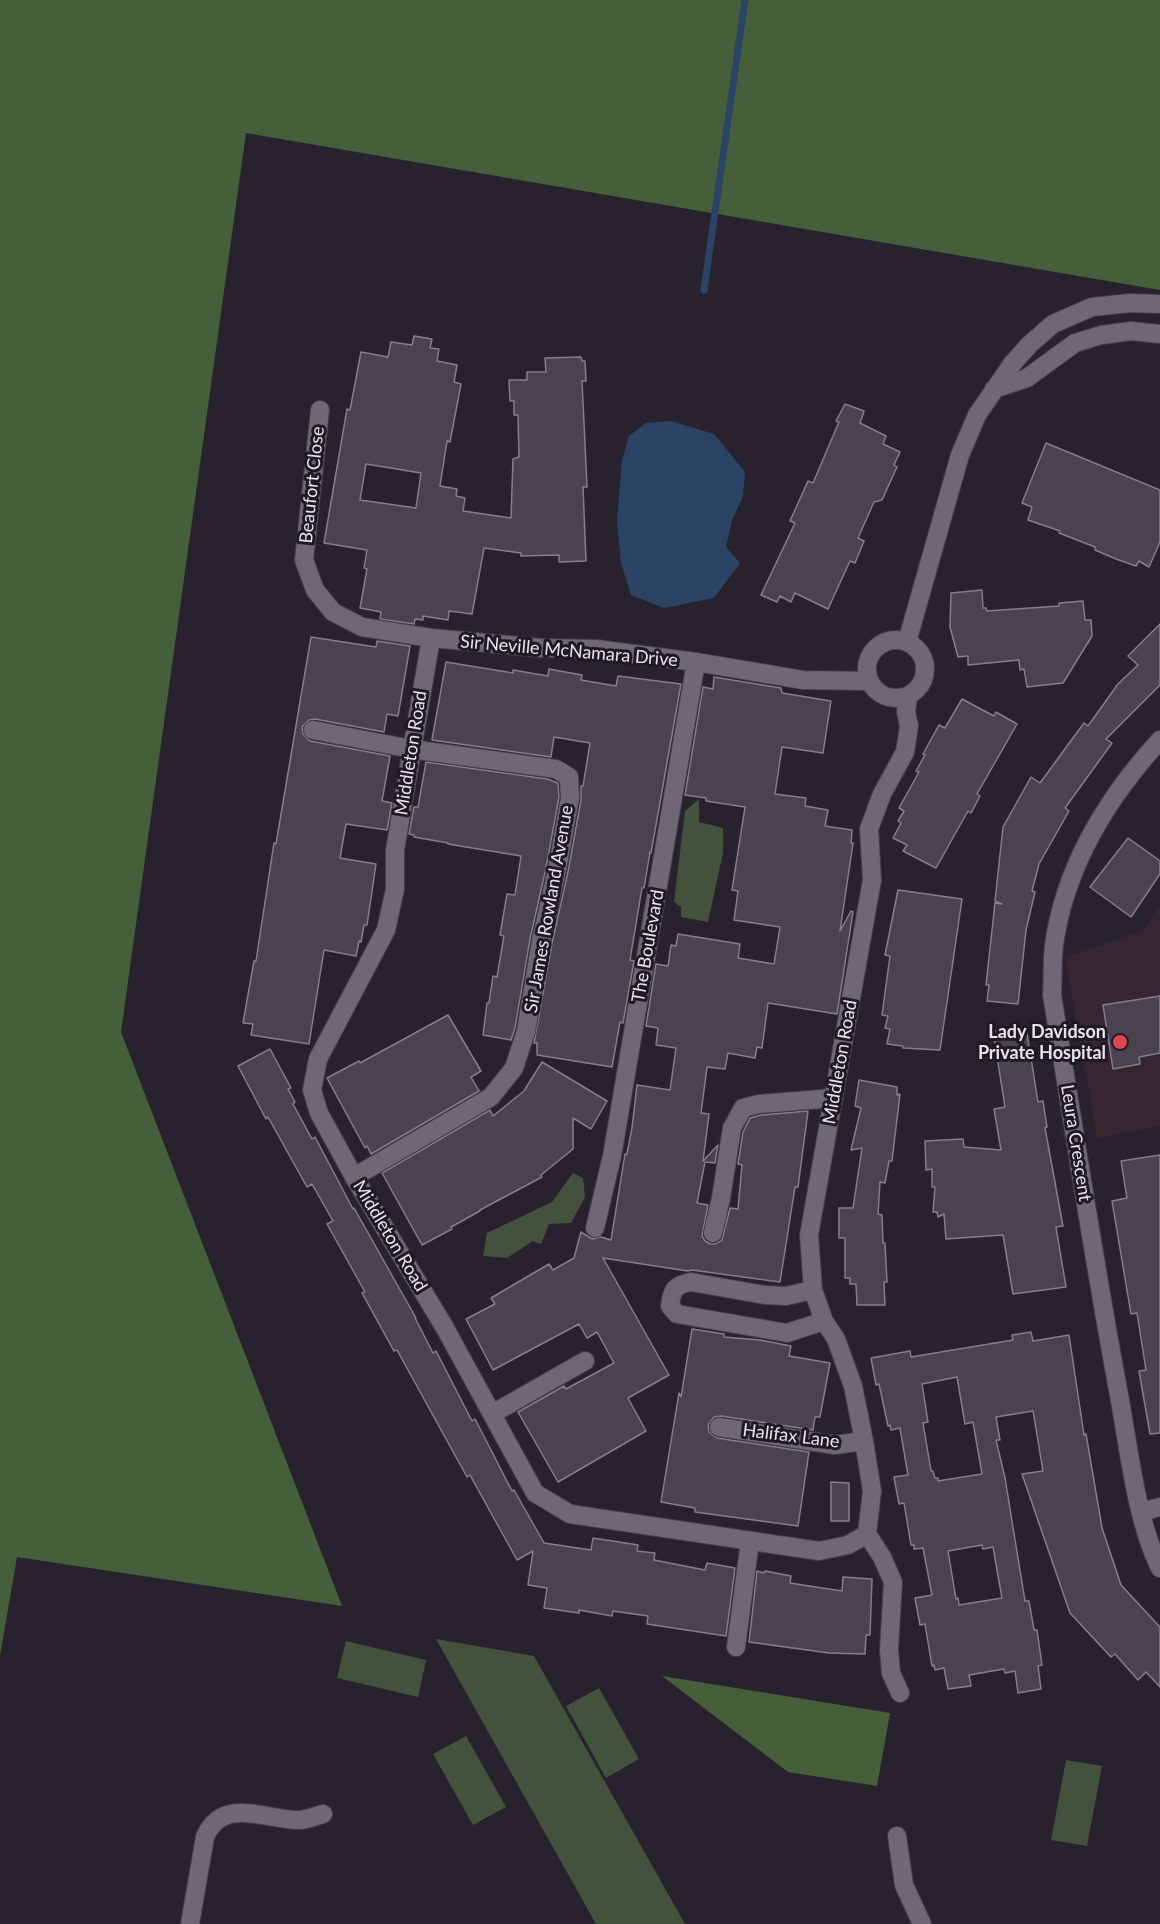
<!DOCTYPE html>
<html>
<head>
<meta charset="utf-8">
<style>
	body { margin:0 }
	canvas { display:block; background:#27222e }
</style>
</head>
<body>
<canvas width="1160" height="1924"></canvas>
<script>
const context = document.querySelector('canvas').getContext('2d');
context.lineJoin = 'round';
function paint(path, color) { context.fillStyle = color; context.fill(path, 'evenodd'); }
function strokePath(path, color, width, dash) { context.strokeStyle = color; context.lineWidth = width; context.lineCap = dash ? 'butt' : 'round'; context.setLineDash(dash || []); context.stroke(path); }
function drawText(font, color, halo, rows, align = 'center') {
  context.font = font + ' Lato,sans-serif'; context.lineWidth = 6; context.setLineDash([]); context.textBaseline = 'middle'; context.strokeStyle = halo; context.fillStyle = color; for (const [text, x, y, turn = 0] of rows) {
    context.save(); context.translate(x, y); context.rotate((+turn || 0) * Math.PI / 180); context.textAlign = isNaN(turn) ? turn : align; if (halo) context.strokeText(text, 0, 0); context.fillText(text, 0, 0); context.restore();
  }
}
paint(new Path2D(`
	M1160,905V1126L1097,1138L1065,958L1143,930Z`), '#372630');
paint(new Path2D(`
	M699,799V822L723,828V853L708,922L681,917V907L674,902L685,811Z
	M573,1173L583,1178L585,1197L571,1223L549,1224L541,1244L533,1241L507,1258L483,1256L487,1233L552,1202Z
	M436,1639L534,1656L685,1924H596Z
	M346,1641L426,1660L418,1697L337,1678Z
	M599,1688L639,1759L606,1778L566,1706Z
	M466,1736L506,1807L473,1825L433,1754Z
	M1066,1760L1102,1766L1087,1846L1051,1840Z`), '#42523c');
paint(new Path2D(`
	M0,0H1160V290L246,133L121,1032L342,1606L17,1557L0,1656Z
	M662,1676L890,1713L877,1786L788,1772Z`), '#455f3b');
paint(new Path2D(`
	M671,421L714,434L745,472L743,497L732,520L726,547L740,563L714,598L664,608L631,595L621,563L617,521L622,460L629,436L646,423Z`), '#2b4465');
strokePath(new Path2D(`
	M704,290L745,0`), '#2b4465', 7);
const building = new Path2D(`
	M414,336L432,339L430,348L439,349L437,361L457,365L454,382L461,384L450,442L447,441L440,486L457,489L456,496L465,498L463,511L511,518L513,459L519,457L518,415H514V401H510L509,380H527V372H546L545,358L581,357L582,361H585L586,381H582L587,487H583L586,561L559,562V555L521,556V553L484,548L472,614L449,611L448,620L423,616V620L415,619L414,624L380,619L381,612L360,608L367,569L364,568L367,550L324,543L347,409L350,410L361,352L388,357L391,342L412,345ZM366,464L421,473L416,508L360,500Z
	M845,404L864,411L860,423L886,436L883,444L900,452L894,465L897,467L882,500L874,502L858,538L864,541L855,563L850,561L828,609L795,593L791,602L780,596L777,602L761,595L795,523L790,521L808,481L813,483L839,422L836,421Z
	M1046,443L1160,490V542L1149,567L1139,561L1136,566L1116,559L1095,550V547L1059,533L1060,531L1028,520L1032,507L1022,503Z
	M982,590L983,608H986L987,611L1059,606V603L1083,601L1085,620H1091L1092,636L1063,683L1027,687L1024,669L1020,670L1019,660L968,665V656L958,657L950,627L951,593Z
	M1160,624V685L1106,739L1112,743L1065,808L1069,811L1039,864L1032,891L1035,892L1026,930L1018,1004L987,1001L989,985H986L995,903L1002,904L995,901L1003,827L1031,777L1040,783L1084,723L1088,726L1118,684L1138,665L1128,656Z
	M311,637L376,647L377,641L410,646L398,716L387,714L384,732L315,719L309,720L302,727L303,734L310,741L390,756L382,801L392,803L387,830L346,824L340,858L376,864L367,925H364L361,942L359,941L356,956L324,950L309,1044L251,1035L253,1024L243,1023L254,961H256L274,843L276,844Z
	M446,662L513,673V670L548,676L549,669L582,675L581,680L616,686L618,676L681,684L651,853L650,852L644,888H642L630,960L634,961L623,1023L620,1022L612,1067L537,1055V1043H534L552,943L568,872L581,800V786H583L590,743L554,737L551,757L432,740Z
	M714,677L781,688L782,693L831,701L823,753L782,747L775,794L806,798L805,806L828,810L825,826L852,830L851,843H853L840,931L851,911L853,912L837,1014L768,1003L762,1048L757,1047L755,1058L728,1053L725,1069L707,1067L701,1113L709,1114L703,1161L718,1145L715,1163L705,1162L697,1203L708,1205L702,1236L705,1241L710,1244H716L722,1240L730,1208L738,1209L742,1165L738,1164L743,1132L750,1118L761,1115L808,1111L798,1187H795L780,1282L692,1270L688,1271L603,1258L669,1375L628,1398L646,1431L558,1482L518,1412L564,1386L566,1389L614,1363L597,1332L587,1338L579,1324L493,1370L466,1319L495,1304L491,1298L549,1264L553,1270L574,1258L581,1232L592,1239L601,1237L611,1240L625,1154H627L632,1128L637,1085L670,1090L676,1048L656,1045L658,1028L646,1026L656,964L668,966L671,945L676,946L678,934L740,944L738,958L774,964L780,927L734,920L738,891L732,890L745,807L706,801V798L685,795L703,687L713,689Z
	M962,699L994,716L996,712L1017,724L977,794L980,796L971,813L968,811L936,868L903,851L907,845L893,838L901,823L898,821L904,811L899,808L919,772L916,771L925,755L923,754L939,725L945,728Z
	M426,762L547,779L558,783L559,797L546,868L530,939L515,1028L511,1040L483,1035L487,1003H489L493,976L497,977L504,936L500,935L507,894L515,895L521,856L448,844V843L414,837V835L409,834L414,807H418Z
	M1128,838L1160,861V874L1131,917L1090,887Z
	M898,890L962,899L940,1050L903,1048V1046L887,1044L890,1029L885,1028L888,1016L882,1015L890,956L885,955Z
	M1160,996V1053L1139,1057L1140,1064L1113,1069L1103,1005Z
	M448,1015L481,1071L471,1077L479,1091L371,1154L367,1146L365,1148L327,1078L359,1061L360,1063Z
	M1026,1027L1038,1102L1043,1101L1047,1127L1045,1128L1063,1226L1056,1227L1066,1287L1013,1294L1003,1235L946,1239L944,1214L938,1217L937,1212H933L935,1187H932V1169L926,1170L925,1141L963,1139L964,1147L1001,1150L994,1109L1005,1107L993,1031Z
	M270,1049L291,1088L288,1089L295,1102L293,1104L312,1139L315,1137L353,1209L354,1208L416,1318H415L433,1353L436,1351L472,1421L475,1419L512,1491L514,1490L544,1543L591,1550L593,1538L638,1545L637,1551L655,1553L654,1560L705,1570L707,1563L735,1568L726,1636L647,1624L648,1616L613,1611L612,1616L579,1610V1613L544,1608L547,1588L528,1585L533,1551L517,1560L470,1475L467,1477L397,1350L394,1351L362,1293L365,1292L327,1224L333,1221L312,1184L307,1187L268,1117L266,1119L238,1066Z
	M542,1062L607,1101L591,1129L573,1118V1149L541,1175L542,1177L480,1210V1211L451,1227L452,1229L422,1245L382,1173L490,1110L493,1116L524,1091Z
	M859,1080L897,1087V1095L900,1094L892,1161H889L885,1183L880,1182L878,1214L882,1215L883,1243H885L887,1282H884L885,1305H857L856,1284H850V1278H845V1238H839V1208H853L862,1148L851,1150L861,1108L855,1106Z
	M1160,1155V1433L1150,1434L1139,1371L1146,1370L1137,1313L1131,1314L1112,1201L1127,1198L1121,1161Z
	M692,1329L724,1334V1337L760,1340L791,1346L789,1356L830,1363L820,1417H815L813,1430L721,1416L714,1417L708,1425L709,1432L717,1438L809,1452L798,1526L695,1512V1508L661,1502L679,1393L681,1397Z
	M1031,1332L1033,1341L1069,1335L1084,1435L1086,1434L1102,1528L1121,1585L1160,1627V1687L1146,1672L1138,1680L1115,1654L1111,1657L1070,1613L1022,1474L1043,1471L1033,1411L996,1417L1000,1440H996L1005,1478L1025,1601H1029L1034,1630H1037L1042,1665L1038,1666L1041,1689L1018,1693L1015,1671L1005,1673L1004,1669L969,1675L971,1686L948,1689L944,1668L935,1670L934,1665L932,1666L925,1624L920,1625L915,1598L932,1595L923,1548L914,1549V1545H911L904,1503L899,1504L894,1477L908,1475L900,1428L891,1430L890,1425L888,1426L879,1384L876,1385L871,1358L910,1351L911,1357L1013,1340L1012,1335ZM957,1377L965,1424L973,1422L982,1474L938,1481V1478H935L933,1471H931L923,1423L928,1422L922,1384ZM982,1545L983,1549L993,1547L1002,1598L959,1605L958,1598L956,1599L948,1551Z
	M831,1482L849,1483V1521H831Z
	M757,1571L764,1573L765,1571L791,1576L790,1583L842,1591L843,1577L872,1579L870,1635H866L865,1654L829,1653L749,1642Z`);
paint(building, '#494350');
strokePath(building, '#857e8d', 1.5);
const minor = new Path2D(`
	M994,389L1027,378L1075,343L1101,335L1131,331L1160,334
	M320,410L304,560L315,590L333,612L362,627L431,638L541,648L596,649L696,662L803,680L869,681
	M431,638L395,850V889L386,930L318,1059L312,1090L319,1113L354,1177L445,1328L535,1493L570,1514L819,1551L848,1545L867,1534L872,1491L864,1441L853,1386L836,1339L824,1321L813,1290L809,1235L872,880L869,829L882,794L905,752L909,726L906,712L908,696
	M867 669a29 29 0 1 1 58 0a29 29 0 1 1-58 0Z
	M907,642L960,455L977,415L1012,364L1030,344L1053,324L1092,307L1130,303L1160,304
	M313,730L411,749L556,769L569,777L570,798L557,870L541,941L526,1031L514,1068L491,1097L354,1177
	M1160,740C1107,798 1065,866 1054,945C1052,961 1053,979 1052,995C1074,1129 1094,1262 1119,1395C1129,1449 1136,1519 1160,1568
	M595,1228L612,1156L696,662
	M713,1233L721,1198L732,1128L743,1108L759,1104L834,1098
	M813,1290L786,1296L765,1295L691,1282C674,1285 672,1290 670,1306L677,1314L787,1333L824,1321
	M492,1414L585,1361
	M719,1427L835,1445L864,1441
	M1141,1512L1160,1507
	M867,1534L882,1557L893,1582L889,1650L891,1673L900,1693
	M736,1647L750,1541
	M897,1836L904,1885L922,1924
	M190,1924L205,1837C223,1795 267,1821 301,1820C308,1819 316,1816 323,1814`);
strokePath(minor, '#443f49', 20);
strokePath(minor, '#6e6876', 18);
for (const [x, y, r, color] of [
	[1120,1042,8,"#e0444e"]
]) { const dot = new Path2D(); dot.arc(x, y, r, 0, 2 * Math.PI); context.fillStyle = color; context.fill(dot); strokePath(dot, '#1e1924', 2); }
drawText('18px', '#e8e4ec', '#1e1924', [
	["Beaufort Close",312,485,-84],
	["Sir Neville McNamara Drive",569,651,5],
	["Middleton Road",411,753,-81],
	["Sir James Rowland Avenue",549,909,-80],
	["The Boulevard",648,946,-80],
	["Middleton Road",840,1062,-80],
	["Leura Crescent",1076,1143,81],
	["Middleton Road",390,1236,59],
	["Halifax Lane",791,1436,7]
]);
drawText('bold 18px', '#e8e4ec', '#1e1924', [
	["Lady Davidson",1106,1032],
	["Private Hospital",1106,1053]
], 'right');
</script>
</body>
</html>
